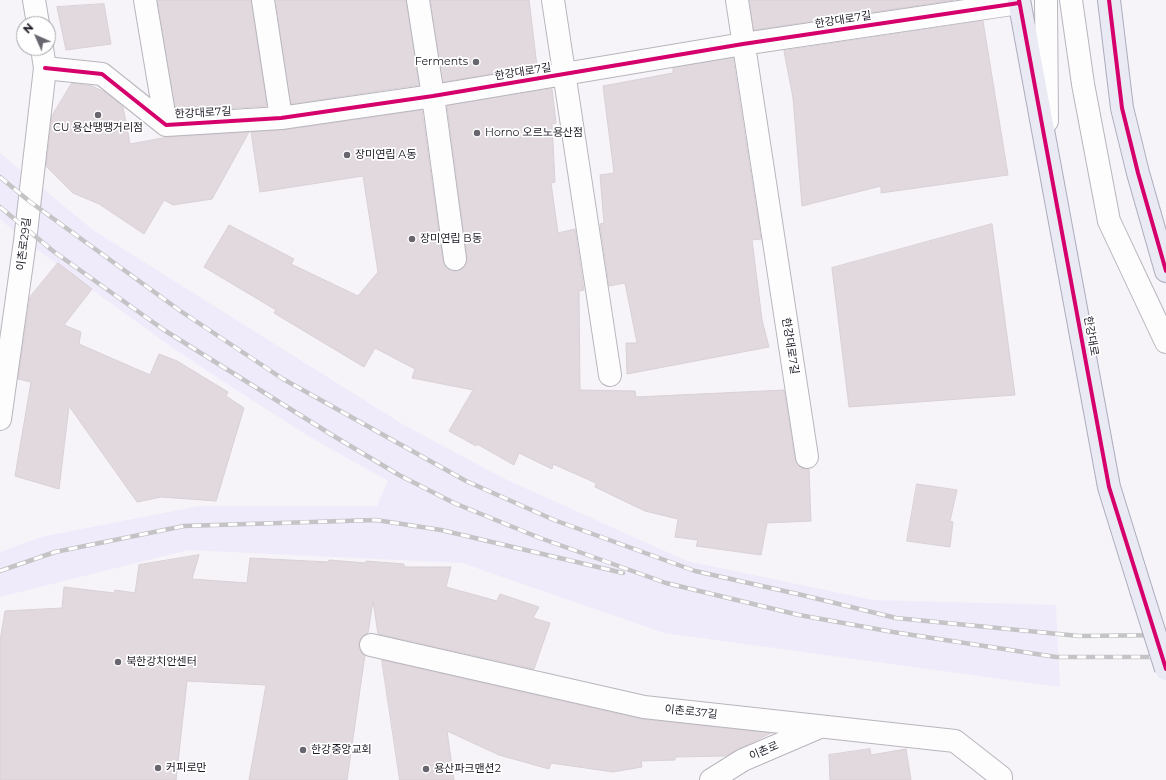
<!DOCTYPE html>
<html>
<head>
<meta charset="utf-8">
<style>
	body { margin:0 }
	#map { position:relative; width:1166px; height:780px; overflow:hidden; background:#f6f4f8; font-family:Montserrat,sans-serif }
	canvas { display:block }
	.north { position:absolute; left:16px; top:16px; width:40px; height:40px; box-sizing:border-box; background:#fff; border:1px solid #a4a3a7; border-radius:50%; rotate:315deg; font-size:11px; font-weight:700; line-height:16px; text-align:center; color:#1c1824 }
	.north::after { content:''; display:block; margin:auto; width:14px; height:18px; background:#68656e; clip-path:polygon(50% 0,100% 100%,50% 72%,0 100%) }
</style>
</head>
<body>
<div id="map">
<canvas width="1166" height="780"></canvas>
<div class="north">N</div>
</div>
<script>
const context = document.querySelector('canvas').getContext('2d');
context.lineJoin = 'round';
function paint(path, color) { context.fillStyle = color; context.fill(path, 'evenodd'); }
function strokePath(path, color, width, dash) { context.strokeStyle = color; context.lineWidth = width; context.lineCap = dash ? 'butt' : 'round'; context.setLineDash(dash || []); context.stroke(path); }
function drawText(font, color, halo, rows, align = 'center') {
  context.font = font + ' Montserrat,"Noto Sans KR",sans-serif'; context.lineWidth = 3.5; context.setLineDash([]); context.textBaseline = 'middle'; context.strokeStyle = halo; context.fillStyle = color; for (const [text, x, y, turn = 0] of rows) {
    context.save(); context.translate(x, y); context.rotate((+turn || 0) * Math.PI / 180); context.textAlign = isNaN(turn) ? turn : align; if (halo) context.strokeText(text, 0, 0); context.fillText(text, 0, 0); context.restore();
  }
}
paint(new Path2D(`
	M0,153L93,230L404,425L505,479L687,561L873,600L1056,605L1060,687L664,633L462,563L188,550L0,597V552L41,537L199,506H377L388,481L310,437L233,388L170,346L25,241L0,219Z`), '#f0ebfb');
const building = new Path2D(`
	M158,0H251L267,106L176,112Z
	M276,0H406L419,85L291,104Z
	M431,0H529L537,66L443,82Z
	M750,0H954L754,30Z
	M104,4L111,44L66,50L57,7Z
	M983,21L1008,175L881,193V186L802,206L793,98L784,51Z
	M733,58L761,239L752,240L762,320L769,347L627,374L626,343H637L625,283L609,286L600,224L604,223L600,175L614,173L603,86L673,73V68Z
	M72,83L92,86L105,92L123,107L130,144L168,137L249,132L212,199L173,205L164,200L144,234L99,204L73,193L46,166L52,116Z
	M552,89L556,123L552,124L555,182L551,183L558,233L575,229L584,290L579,291L580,390L635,391L636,397L784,390L795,459L797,464L802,468L809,469L811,521L767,523L761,555L696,546L698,540L675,537L678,519L645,511L595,487L596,483L553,464L552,469L519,453L514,465L477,444L476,446L449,431L473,390L412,378L415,369L375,348L364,367L274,313L276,310L204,267L229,225L294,259L291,264L358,296L378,272L363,176L260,192L251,132L283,130L422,110L443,261L445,266L450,270L456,271L462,269L466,264L467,257L447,106Z
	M992,224L1015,395L849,407L832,268Z
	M58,263L92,289L64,325L81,332L79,344L150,375L159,354L177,361L228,392L226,396L244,408L216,501L161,497L137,502L69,406L59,489L15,476L31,382L18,379L30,297Z
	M917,484L957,490L950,521L953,522L950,547L907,541Z
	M199,555L192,579L247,583L250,558L328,562L329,560L366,563V561L404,564V567H451L446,587L497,601L500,594L539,607L533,618L550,623L534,669L378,634L373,601L368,633L362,636L359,643V649L365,655L347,780H249L266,685L187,681L176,780H0V641L5,611L62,608L64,587L114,593L115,590L135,593L139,565Z
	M382,660L641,719L771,733L725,756L675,757V760L641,761L642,767L613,772L551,763L549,769L499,755L447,731L454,780H400Z
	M870,749L871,755L906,749L911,780H830L829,755Z`);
paint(building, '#e1d9de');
strokePath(building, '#d9d0d5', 1);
const minor = new Path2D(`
	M34,0L38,24
	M145,0L166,125
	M263,0L281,118
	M418,0L433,96L455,259
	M553,0L610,375
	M737,0L807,457
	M1046,0L1047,121
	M1071,0L1083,84L1109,221L1166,342
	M45,68L102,74L166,125L281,118L433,96L743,44L1019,3
	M0,419L25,241L45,68L42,48
	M371,645L644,707L955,741L1001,777V780
	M711,780L743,760L820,727`);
const major = new Path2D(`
	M1019,0L1109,487L1141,590
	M1109,0L1122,108L1138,173L1166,271`);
strokePath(minor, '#b8b5bd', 24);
strokePath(major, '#acacbe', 24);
strokePath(minor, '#fefdfe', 22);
strokePath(major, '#e9eaf3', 22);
const rail = new Path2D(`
	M0,177L29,201L179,310L283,379L466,481L554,520L695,571L802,595L896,618L1079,636L1166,635
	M0,207L53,251L164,330L332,435L399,475L454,503L540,538L666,583L799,615L893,632L1056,657H1166
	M0,571L55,552L184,526L376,520L441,530L623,573`);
strokePath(rail, '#c4c3c5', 4.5);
strokePath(rail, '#fff', 3, [9]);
const majorBridge = new Path2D(`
	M1141,590L1166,669`);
strokePath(majorBridge, '#acacbe', 24, []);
strokePath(majorBridge, '#e9eaf3', 22);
strokePath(new Path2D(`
	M1019,0L1109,487L1166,669
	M1109,0L1122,108L1138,173L1166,271
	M45,68L102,74L166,125L281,118L433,96L743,44L1019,3`), '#d6006c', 4);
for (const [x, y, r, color] of [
	[476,62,4,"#68656e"],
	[98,115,4,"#68656e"],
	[477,133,4,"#68656e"],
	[347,155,4,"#68656e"],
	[412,239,4,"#68656e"],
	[118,662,4,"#68656e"],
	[303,750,4,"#68656e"],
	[158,768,4,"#68656e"],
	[426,769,4,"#68656e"]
]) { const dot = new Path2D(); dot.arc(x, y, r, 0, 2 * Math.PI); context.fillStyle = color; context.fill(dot); strokePath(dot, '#fff', 1.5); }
drawText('11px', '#1c1824', '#fff', [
	["한강대로7길",843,20,-9],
	["한강대로7길",523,72,-9],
	["한강대로7길",203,113,-3],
	["이촌로29길",24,244,-83],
	["한강대로",1091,336,80],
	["한강대로7길",790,346,81],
	["이촌로37길",691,712,6],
	["이촌로",764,751,-23]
]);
drawText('11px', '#1c1824', '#fff', [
	["Ferments",468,62,"right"],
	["CU 용산땡땡거리점",98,128,"center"],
	["Horno 오르노용산점",485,133],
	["장미연립 A동",355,155],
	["장미연립 B동",420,239],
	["북한강치안센터",126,662],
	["한강중앙교회",311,750],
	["커피로만",166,768],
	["용산파크맨션2",434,769]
], 'left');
</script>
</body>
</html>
